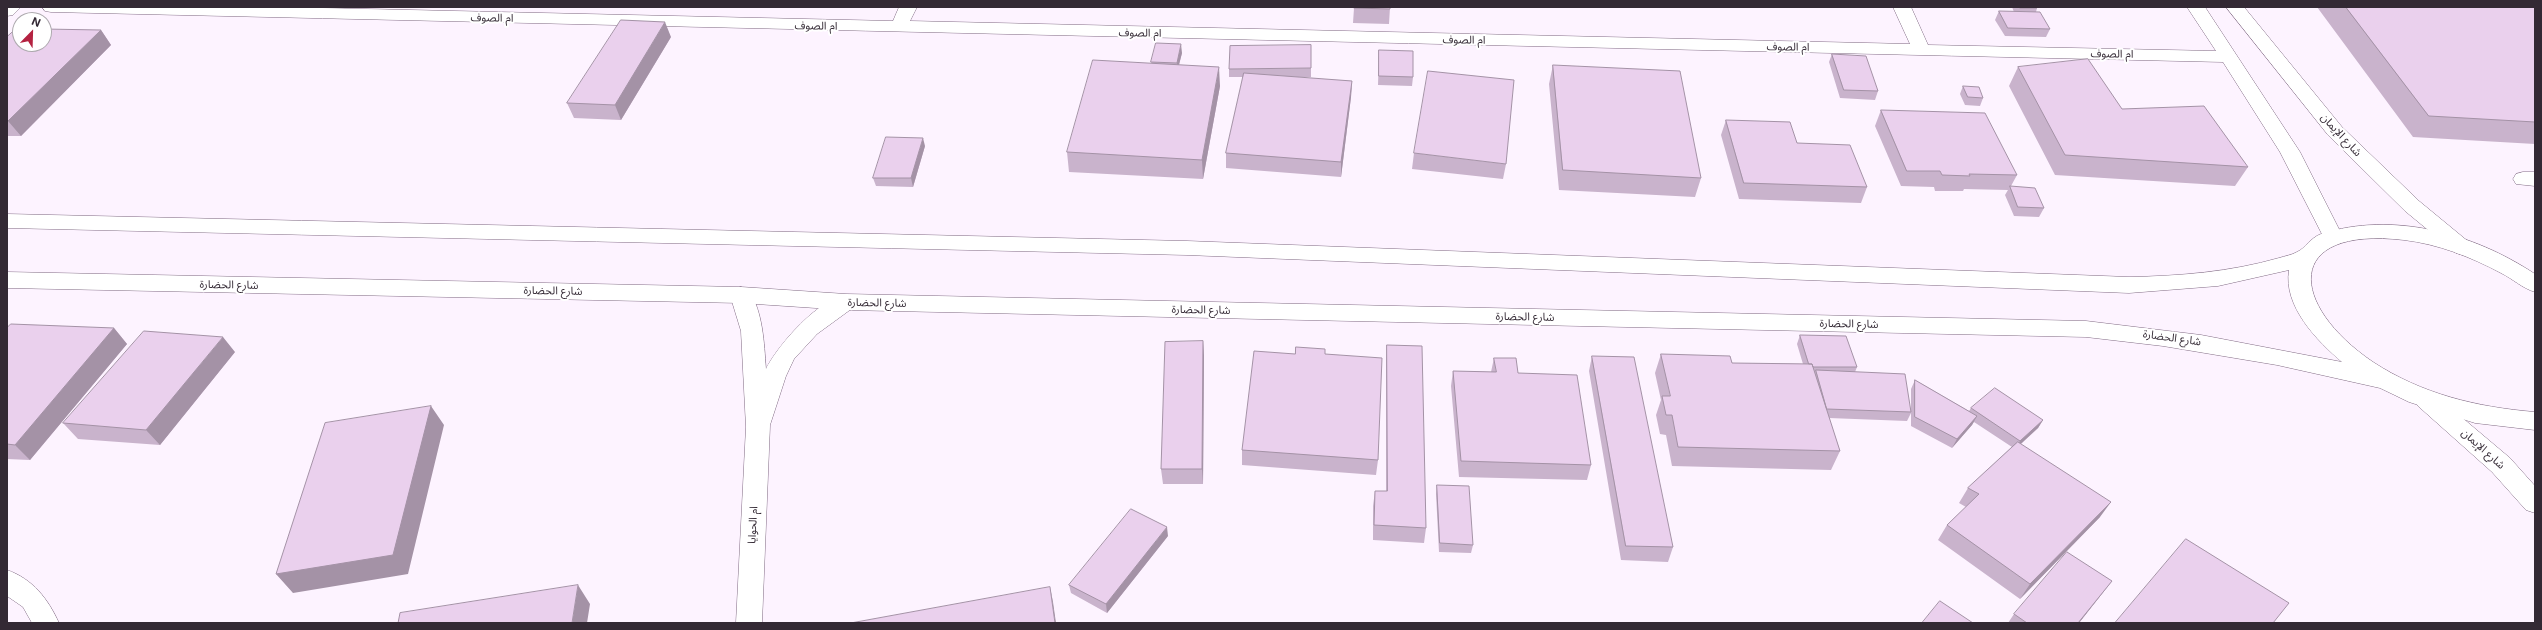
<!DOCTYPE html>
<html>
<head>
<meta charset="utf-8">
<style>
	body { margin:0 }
	#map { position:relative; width:2542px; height:630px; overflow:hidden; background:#fdf3ff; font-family:Inter,sans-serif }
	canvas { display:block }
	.frame { position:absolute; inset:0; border:8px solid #332934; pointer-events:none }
	.north { position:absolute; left:12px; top:12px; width:40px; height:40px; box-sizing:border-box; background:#fff; border:1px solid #ada9ae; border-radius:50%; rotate:23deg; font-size:11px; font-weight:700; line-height:16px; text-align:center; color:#332934 }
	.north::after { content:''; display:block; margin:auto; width:14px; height:18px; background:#b42241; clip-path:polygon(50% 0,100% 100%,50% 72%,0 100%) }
</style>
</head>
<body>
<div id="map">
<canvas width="2542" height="630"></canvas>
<div class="frame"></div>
<div class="north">N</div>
</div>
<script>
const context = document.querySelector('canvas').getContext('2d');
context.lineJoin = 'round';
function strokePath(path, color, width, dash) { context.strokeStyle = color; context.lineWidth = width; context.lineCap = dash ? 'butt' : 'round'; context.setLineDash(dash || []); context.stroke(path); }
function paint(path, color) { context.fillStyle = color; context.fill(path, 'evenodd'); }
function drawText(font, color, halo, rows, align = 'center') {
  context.font = font + ' Inter,"Noto Sans Arabic",sans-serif'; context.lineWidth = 4; context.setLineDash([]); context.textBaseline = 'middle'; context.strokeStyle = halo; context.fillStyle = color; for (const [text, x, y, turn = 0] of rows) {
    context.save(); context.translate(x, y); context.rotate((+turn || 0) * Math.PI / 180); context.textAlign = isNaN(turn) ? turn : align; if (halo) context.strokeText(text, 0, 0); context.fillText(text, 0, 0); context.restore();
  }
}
const lane = new Path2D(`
	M2523,172H2535V186L2516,184L2513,179L2516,174Z`);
const street = new Path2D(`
	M7,7H21L13,15L7,16Z
	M42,7H279L893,21L899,7H917L910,21L1910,44L1893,7H1911L1928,45L2216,51L2187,7H2205L2300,152L2343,237L2340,242L2333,244L2326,242L2280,152L2223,62L51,12L45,11Z
	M2226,7H2244L2342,127L2419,201L2470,243L2473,248L2470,253L2463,255L2456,253L2405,211L2328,135Z
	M741,287L749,290C763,313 764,342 766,369C777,346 826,288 854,297L857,302L854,307L817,334L794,359L786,376L770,425L762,623H736L746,427L741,331L730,295L733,290Z
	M2426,391L2434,394L2510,458L2535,486V513L2526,510L2492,472L2418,406L2414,400L2418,394Z
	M7,570C33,579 48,599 59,623H32L23,607L7,596Z`);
const secondary = new Path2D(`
	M7,214L1187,241L2129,277C2180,276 2230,272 2279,258C2285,256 2292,255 2297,252C2306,248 2310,238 2321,234C2393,211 2473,233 2535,274V292C2522,288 2513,279 2501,273C2471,257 2438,244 2404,240C2282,226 2289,305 2373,362C2422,394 2476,407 2535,412V430L2475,423L2409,402L2380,388L2277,365L2163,346L2086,337L846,310L741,303L7,288V272L741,287L846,294L2086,321L2201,335L2342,362C2317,341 2283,306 2289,270L2218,286L2129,293L1187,255L7,228Z`);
strokePath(lane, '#816b84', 1);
strokePath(street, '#816b84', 1);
strokePath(secondary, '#816b84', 1);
paint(lane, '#fff');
paint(street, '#fff');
paint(secondary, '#fff');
paint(new Path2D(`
	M1335,7H1390L1389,24L1353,23L1354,8Z
	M2012,7L2037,8L2036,12L2050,29L2046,37L2005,36L1995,20L1999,11L2014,12Z
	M2317,7H2535V144L2413,137Z
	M101,30L111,45L21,136H7V37Z
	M671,37L621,120L574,118L567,103Z
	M1379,50L1413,77L1412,86L1378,85Z
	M1182,53L1179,65L1220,86L1203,179L1069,172L1067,152L1152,64L1151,62Z
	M1832,54L1878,91L1875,100L1840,98L1829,62Z
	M1553,65L1701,178L1695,197L1559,190L1549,84Z
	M2018,67L2122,109L2248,167L2235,186L2055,175L2009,86Z
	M1311,68V77H1289L1352,81L1351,97L1341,177L1226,168V153L1243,77H1229V69Z
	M1963,86L1983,98L1980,106L1965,105L1960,94Z
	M1881,110L2017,175L2011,186L2044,208L2039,217L2014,216L2005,195L2008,190L1964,189L1963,191H1935L1934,187L1901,186L1875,126Z
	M1726,120L1797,143L1867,187L1861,203L1739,199L1721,135Z
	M925,146L913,187L876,186L873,178Z
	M1414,153L1506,164L1503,179L1412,169Z
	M7,328H114L127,344L30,460L7,459Z
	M1800,335L1857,367L1855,372L1911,409V389L1915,380L1969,411L1971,408L2043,420L2038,428L2021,444L2100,517L2020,599L1938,540L1947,525L1966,507L1959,503L1968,488L2012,447L1974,422L1972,425L1952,448L1911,426V413L1907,421L1829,418L1840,451L1831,470L1672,466L1666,435L1660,434L1656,415L1661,400L1655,373L1661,354L1732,363L1803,364L1797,344Z
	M1203,341L1204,356L1203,484H1163L1161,469Z
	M1387,345L1426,528L1424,543L1373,540V506L1375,491H1386V360Z
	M235,352L160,445L78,439L63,423Z
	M1295,354H1325L1378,460L1376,475L1242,465V450Z
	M1592,356L1673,547L1668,562L1621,560L1589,371Z
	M1494,358L1518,373L1591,465L1587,480L1459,477L1451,386L1453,371L1491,372Z
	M1437,485L1473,545L1471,553L1439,552L1436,494Z
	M1168,536L1107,613L1071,593L1069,585Z
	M2112,581L2079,623H2008L2014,614Z`), '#c9b3cc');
paint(new Path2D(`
	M665,22L671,37L621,120L615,105Z
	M101,30L111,45L21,136L8,121Z
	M1181,44L1182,53L1177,72V63Z
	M1219,67L1220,86L1203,179L1202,160Z
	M1352,81L1351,97L1341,177V162Z
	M923,138L925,146L913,187L911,178Z
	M114,328L127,344L30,460L15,445Z
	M223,337L235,352L160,445L146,430Z
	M1203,341L1204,356L1203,484L1202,469Z
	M431,406L444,425L408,574L293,593L276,574Z
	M1977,416L1972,425L1952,448L1957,439Z
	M2043,420L2038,428L2015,449L2020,441Z
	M2111,502L2100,517L2020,599L2030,584Z
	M1167,527L1168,536L1107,613L1106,604Z
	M2112,581L2079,623H2078Z
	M578,585L590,604L587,623H572Z
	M1050,587L1053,602L1056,623H1055Z`), '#a492a6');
const building = new Path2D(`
	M1354,7H1390V9L1354,8Z
	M2020,7H2037V8H2020Z
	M2346,7H2535V122L2429,116Z
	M1999,11L2040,12L2050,29L2008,28Z
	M621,20L665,22L615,105L567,103Z
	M16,29H20V44H44V29L101,30L8,121H7V37Z
	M1156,43L1181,44L1177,63L1151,62Z
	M1311,45V68L1229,69L1230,46Z
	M1379,50L1413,51V77L1379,76Z
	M1832,54L1866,56L1878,91L1844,90Z
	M2088,59L2122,109L2204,106L2248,167L2065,155L2018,67Z
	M1093,60L1219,67L1202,160L1067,152Z
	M1553,65L1680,71L1701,178L1563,170Z
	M1428,71L1514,80L1506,164L1414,153Z
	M1244,73L1352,81L1341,162L1226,153Z
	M1963,86L1979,87L1983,98L1968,97Z
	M1881,110L1985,113L2017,175L1969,174L1970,176L1942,175L1940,171H1907Z
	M1726,120L1790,122L1797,143L1850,145L1867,187L1744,183Z
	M886,137L923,138L911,178H873Z
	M2010,186L2035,188L2044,208L2018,207Z
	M11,324L114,328L15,445L7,444V328Z
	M144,331L223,337L146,430L63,423Z
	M1800,335L1846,336L1857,367H1813L1812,364H1809Z
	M1203,341L1202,469H1161L1165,342Z
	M1387,345L1422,346L1426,528L1374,525L1375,491H1387Z
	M1296,347L1325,349V354L1382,358L1378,460L1242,450L1254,351L1295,354Z
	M1661,354L1730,356L1732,363L1812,364L1840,451L1678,447L1672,415H1666L1662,396H1670Z
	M1592,356L1634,357L1673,547L1626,546Z
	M1494,358H1516L1518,373L1577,375L1591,465L1461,461L1453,371L1496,372Z
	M1816,370L1905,374L1911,412L1827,409Z
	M1915,380L1977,416L1957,439L1915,417Z
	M1995,388L2043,420L2020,441L1971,408Z
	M431,406L393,555L276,574L325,423Z
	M2018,442L2111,502L2030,584L1947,525L1979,494L1968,488Z
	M1437,485L1469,486L1473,545L1440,543Z
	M1131,509L1167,527L1106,604L1069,585Z
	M2186,539L2289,603L2273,623H2115Z
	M2067,552L2112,581L2078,623H2027L2014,614Z
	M578,585L572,623H398L400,613Z
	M1050,587L1055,623H851Z
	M1940,601L1973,623H1922Z`);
paint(building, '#ead0ed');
strokePath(building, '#a492a6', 1);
drawText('11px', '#332934', '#fff', [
	["ام الصوف",492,18,1],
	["ام الصوف",816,26,1],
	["ام الصوف",1140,33,1],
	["ام الصوف",1464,40,1],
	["ام الصوف",1788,47,1],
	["ام الصوف",2112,54,1],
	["شارع الإيمان",2341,135,47],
	["شارع الحضارة",229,285,1],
	["شارع الحضارة",553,291,1],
	["شارع الحضارة",877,303,1],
	["شارع الحضارة",1201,310,1],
	["شارع الحضارة",1525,317,1],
	["شارع الحضارة",1849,324,1],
	["شارع الحضارة",2172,338,8],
	["شارع الإيمان",2483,449,42],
	["ام الحوايا",753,525,-87]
]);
</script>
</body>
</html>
